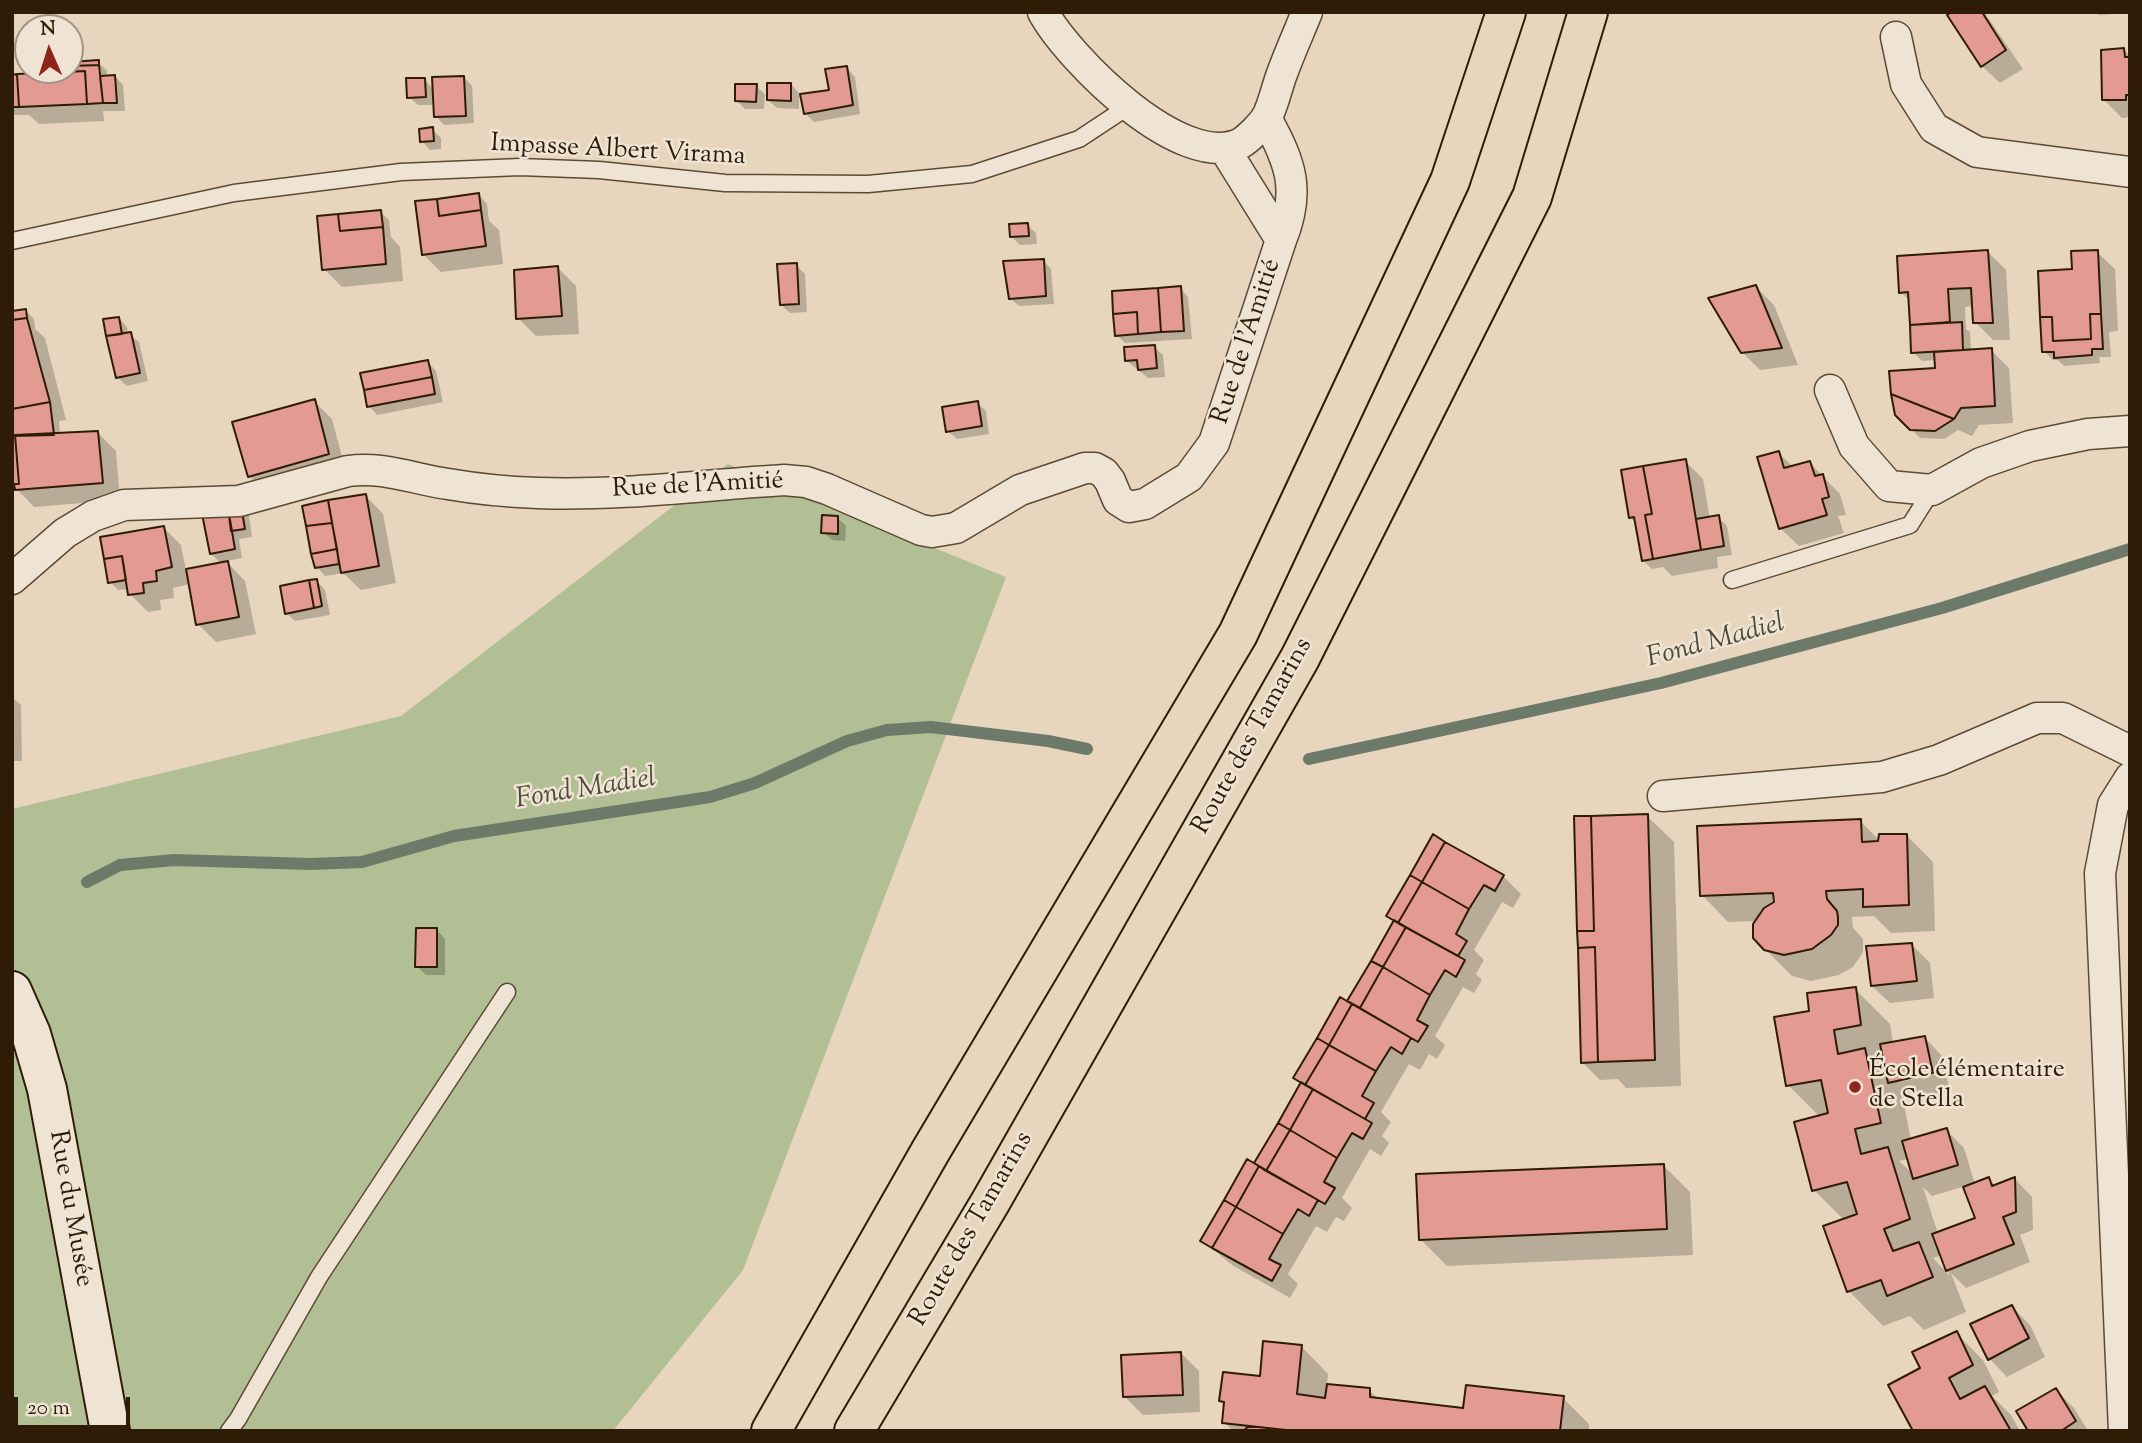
<!DOCTYPE html>
<html>
<head>
<meta charset="utf-8">
<style>
	body { margin:0 }
	#map { position:relative; width:2142px; height:1443px; overflow:hidden; background:#e7d6bd; font-family:"Sorts Mill Goudy",serif }
	canvas { display:block }
	.frame { position:absolute; inset:0; border:14px solid #2e1c06; pointer-events:none }
	.north { position:absolute; left:14px; top:14px; width:70px; height:70px; box-sizing:border-box; background:#efe4d4; border:2px solid #a29482; border-radius:50%; rotate:357deg; font-size:19px; font-weight:700; line-height:28px; text-align:center; color:#2e1c06 }
	.north::after { content:''; display:block; margin:auto; width:24px; height:32px; background:#8f2418; clip-path:polygon(50% 0,100% 100%,50% 72%,0 100%) }
	.scale { position:absolute; left:14px; top:1397px; width:116px; height:32px; box-sizing:border-box; border:4px solid #2e1c06; border-top:0; padding-left:9px; font-size:21px; line-height:24px; white-space:nowrap; color:#2e1c06; -webkit-text-stroke:5px #efe4d4; paint-order:stroke }
</style>
</head>
<body>
<div id="map">
<canvas width="2142" height="1443"></canvas>
<div class="frame"></div>
<div class="north">N</div>
<div class="scale">20 m</div>
</div>
<script>
const context = document.querySelector('canvas').getContext('2d');
context.lineJoin = 'round';
function paint(path, color) { context.fillStyle = color; context.fill(path, 'evenodd'); }
function strokePath(path, color, width, dash) { context.strokeStyle = color; context.lineWidth = width; context.lineCap = dash ? 'butt' : 'round'; context.setLineDash(dash || []); context.stroke(path); }
function drawText(font, color, halo, rows, align = 'center') {
  context.font = font + ' "Sorts Mill Goudy",serif'; context.lineWidth = 5; context.setLineDash([]); context.textBaseline = 'middle'; context.strokeStyle = halo; context.fillStyle = color; for (const [text, x, y, turn = 0] of rows) {
    context.save(); context.translate(x, y); context.rotate((+turn || 0) * Math.PI / 180); context.textAlign = isNaN(turn) ? turn : align; if (halo) context.strokeText(text, 0, 0); context.fillText(text, 0, 0); context.restore();
  }
}
paint(new Path2D(`
	M728,464L1006,577L743,1270L613,1431H12V809L401,716Z`), '#b2be94');
paint(new Path2D(`
	M1955,12H1984L2023,69L2000,83L1982,66Z
	M2096,12H2126V13L2099,15Z
	M2124,50L2130,56V117L2122,118L2104,100Z
	M98,62L107,71V77L115,76L123,85L125,111H103L104,121L39,124L29,115H12V76L39,75V70H70V64Z
	M847,68L855,77L860,114L814,122L805,113L831,92Z
	M464,77L472,86L474,123L444,125L436,116L435,105H418L409,97L424,79L434,90Z
	M791,84L799,93V109L777,108L768,100Z
	M756,86L765,94L764,109H745L737,101Z
	M432,129L441,138V149L430,150L422,141Z
	M479,195L487,204L489,221L499,230L503,264L441,272L423,254Z
	M380,212L389,220L391,237L400,247L403,281L342,287L324,269Z
	M1027,225L1036,233L1037,244L1020,245L1011,236Z
	M1988,252L2006,270L2010,340H1993L1975,322L1974,306L1965,307L1966,329L1970,332L1971,351L1991,350L2009,368L2013,423L1979,425L1972,436L1958,430L1944,439L1920,438L1897,414L1937,370L1936,360L1922,361L1913,352L1910,301L1901,292Z
	M2097,252L2115,269L2118,331L2109,332L2111,357H2099L2100,363L2064,366L2058,360H2053L2044,351L2074,271Z
	M1043,260L1051,269L1054,304L1019,306L1010,298Z
	M796,265L805,274L807,312L790,313L781,305Z
	M558,268L576,286L579,334L536,336L518,318Z
	M1756,287L1774,305L1798,365L1760,370L1742,352Z
	M1180,288L1188,297L1192,339L1125,343L1117,335Z
	M26,311L34,319L35,329L45,338L66,420L59,421L60,435L98,433L116,451L120,500L34,507L12,484V313Z
	M119,318L127,327L128,334L139,342L148,381L127,386L118,378Z
	M1154,347L1163,355L1165,377L1148,378L1126,360Z
	M428,362L436,371L443,402L377,415L369,406Z
	M314,401L332,419L346,472L267,494L249,476Z
	M977,403L986,411L989,434L957,439L948,431Z
	M1778,452L1793,467L1810,463L1840,494L1846,515L1838,516L1844,533L1799,546L1781,529L1759,459Z
	M1685,461L1703,479L1710,519L1718,517L1727,526L1732,555L1717,557L1718,568L1672,576L1663,567L1652,569L1643,560L1637,524L1630,517Z
	M366,496L383,514L396,583L361,590L343,573L325,576L317,567L327,502Z
	M240,508L249,516L252,537L239,539L242,558L226,561L245,581L256,634L216,642L198,624L190,584L173,588L174,598L160,600L161,610L148,612L130,594L129,589L118,590L110,582L163,527L181,545L186,571L222,564L211,554Z
	M837,517L846,526L845,541L832,540L823,532Z
	M317,581L325,590L330,615L295,621L286,613Z
	M12,697L21,705L22,761H12Z
	M1647,816L1674,842L1681,1086L1626,1088L1618,1079L1600,1080L1582,1062Z
	M1860,821L1880,841L1906,835L1933,862L1935,931L1891,933L1874,916L1852,917L1853,928L1863,939V952L1853,967L1839,975L1811,981L1792,976L1765,949L1758,921L1728,922L1702,895Z
	M1503,876L1521,894L1513,908L1502,902L1474,950L1484,960L1476,974L1482,980L1474,993L1463,987L1435,1036L1445,1045L1437,1059L1429,1054L1420,1070L1409,1064L1381,1112L1391,1122L1382,1136L1389,1143L1381,1156L1370,1149L1342,1198L1352,1208L1344,1221L1336,1217L1327,1232L1316,1226L1288,1274L1298,1284L1290,1298L1232,1265L1202,1240L1255,1166L1301,1084L1295,1078L1348,1003L1372,962L1395,922L1388,915Z
	M437,930L445,939V975H426L417,966Z
	M1912,945L1930,963L1934,998L1890,1003L1872,986Z
	M1855,989L1890,1024L1893,1043L1925,1038L1942,1056L1950,1091L1907,1100L1902,1094L1911,1140L1946,1130L1964,1148L1975,1184L1989,1179L1996,1186L2015,1179L2032,1197L2033,1230L2020,1235L2030,1262L1966,1288L1951,1273L1966,1312L1924,1330L1910,1316L1883,1326L1849,1291L1844,1220L1814,1190L1820,1117L1788,1085L1811,1012ZM1885,1061L1887,1073L1877,1062ZM1941,1070L1942,1073L1900,1082V1078ZM1909,1159L1914,1175L1899,1161ZM1965,1186L1977,1219L1938,1234L1923,1187L1932,1196ZM1942,1255L1950,1276L1933,1258Z
	M1664,1166L1690,1192L1693,1255L1447,1266L1420,1239Z
	M2012,1307L2030,1325L2045,1357L2007,1377L1990,1359L1972,1325Z
	M1956,1333L1983,1360L1999,1392L1992,1396L2011,1415L2020,1431H1915L1922,1368Z
	M1302,1347L1328,1374L1327,1385L1369,1390L1379,1400L1465,1410L1563,1398L1589,1424V1431H1233L1224,1422L1226,1405L1221,1401L1261,1378Z
	M1181,1353L1199,1371L1200,1412L1143,1415L1125,1397Z
	M2056,1390L2074,1408L2088,1431H2030Z`), '#0003');
strokePath(new Path2D(`
	M1309,759L1661,683L1942,608L2130,549
	M87,882L120,865L174,860L311,864L362,862L454,836L710,797L755,783L847,741L887,730L931,727L1048,741L1087,749`), '#6d7a6a', 12);
const building = new Path2D(`
	M1952,12H1982L2006,50L1981,67L1947,15Z
	M2124,48L2125,57H2130V95H2126V100H2102L2101,50Z
	M99,60V65L70,66V62Z
	M99,65L103,103L87,104L85,71L37,74V70H70V66Z
	M847,66L853,105L804,114L800,94L829,90L825,69Z
	M85,71L87,104L19,107L17,74Z
	M17,74L19,107H12V75Z
	M115,75L117,103H103L100,76Z
	M464,76L466,116L434,117L432,77Z
	M406,78H425L426,97L407,98Z
	M767,83H791V101L767,100Z
	M735,84H757L756,102L735,101Z
	M433,127L434,141L420,142L419,129Z
	M479,193L481,210L439,216L437,199Z
	M437,199L439,216L481,210L486,246L422,255L415,201Z
	M381,210L383,227L340,231L338,214Z
	M338,214L340,231L383,227L386,264L322,270L317,216Z
	M1028,223L1029,236L1010,237L1009,224Z
	M1988,250L1993,323H1973L1971,288L1948,289L1950,322L1910,325L1908,292L1899,293L1897,256Z
	M2098,250L2101,314H2090L2091,339L2053,341L2052,317H2040L2038,271L2072,269L2071,251Z
	M1044,259L1046,296L1009,299L1003,261Z
	M797,263L799,304L780,305L777,264Z
	M558,266L562,316L516,319L514,270Z
	M1756,285L1782,348L1741,353L1708,298Z
	M1181,286L1184,331L1161,332L1158,288Z
	M1158,288L1161,332L1138,334L1137,312L1113,314L1112,291Z
	M26,309L27,318L12,320V311Z
	M1137,312L1138,334L1115,336L1113,314Z
	M2090,314H2101L2103,349H2092V355L2054,358V352H2042L2040,317H2052L2053,341L2091,339Z
	M119,317L122,334L106,336L103,319Z
	M27,318L50,402L12,409V320Z
	M1962,322L1963,350L1911,353L1910,325Z
	M131,332L140,373L116,378L106,336Z
	M1155,345L1157,368L1138,370L1137,360L1125,361L1124,347Z
	M1992,348L1995,406L1961,408L1954,419L1891,394L1889,371L1935,368L1934,352Z
	M428,360L432,377L364,390L360,373Z
	M432,377L435,394L367,407L364,390Z
	M1891,394L1954,419L1935,431L1910,430L1895,415Z
	M315,399L329,454L248,477L232,422Z
	M978,401L982,426L946,432L942,407Z
	M50,402L54,435L12,436V409Z
	M98,431L103,483L15,490L14,484H19L15,435Z
	M15,435L19,484H12V436Z
	M1779,451L1784,468L1810,461L1815,476L1823,474L1829,497L1822,499L1827,515L1779,529L1757,457Z
	M1686,459L1701,550L1653,559L1645,515L1652,514L1643,466Z
	M1643,466L1652,514L1645,515L1653,559L1642,561L1634,517L1629,518L1621,470Z
	M366,494L379,566L341,573L328,500Z
	M328,500L332,523L306,526L302,506Z
	M241,506L245,529L231,531L228,508Z
	M228,508L235,549L210,554L202,514Z
	M822,515L838,516V534L821,533Z
	M1719,515L1724,546L1701,550L1696,519Z
	M332,523L337,549L311,554L306,526Z
	M164,526L172,567L156,571L157,581L143,583L144,593L128,595L122,556L104,559L100,537Z
	M337,549L339,564L315,568L311,554Z
	M122,556L126,580L108,583L104,559Z
	M228,561L239,617L196,625L186,569Z
	M317,579L322,606L314,608L309,580Z
	M309,580L314,608L285,614L280,586Z
	M1648,814L1655,1060L1598,1062L1595,947L1578,948L1577,931H1594L1591,816Z
	M1574,816H1591L1594,931H1577Z
	M1861,819L1862,842L1878,841L1879,834H1907L1909,905L1863,907V889L1826,891L1827,899L1837,911L1838,917V925L1831,935L1812,949L1784,955L1764,950L1753,938V924L1764,908L1774,902L1773,893L1700,896L1697,826Z
	M1433,834L1445,842L1422,882L1410,875Z
	M1445,842L1504,875L1495,891L1484,885L1469,909L1422,882Z
	M1410,875L1422,882L1398,923L1386,916Z
	M1422,882L1469,909L1456,934L1467,941L1458,956L1398,923Z
	M1394,920L1406,927L1383,967L1371,961Z
	M1406,927L1465,960L1456,977L1445,970L1430,995L1383,967Z
	M416,928H437V967H415Z
	M1912,943L1917,981L1871,986L1866,946Z
	M1595,947L1598,1062L1581,1063L1578,948Z
	M1371,961L1383,967L1360,1008L1347,1001Z
	M1383,967L1430,995L1417,1020L1428,1026L1418,1042L1360,1008Z
	M1856,987L1861,1025L1834,1030L1838,1054L1865,1048L1881,1123L1855,1129L1861,1154L1888,1147L1910,1219L1884,1229L1893,1251L1919,1242L1933,1277L1887,1296L1881,1280L1847,1292L1823,1226L1857,1214L1847,1182L1812,1191L1794,1122L1828,1113L1821,1080L1786,1086L1774,1017L1809,1011L1807,993Z
	M1340,997L1352,1004L1329,1045L1317,1038Z
	M1352,1004L1411,1038L1402,1054L1391,1047L1376,1071L1329,1045Z
	M1925,1036L1933,1073L1888,1083L1880,1044Z
	M1317,1038L1329,1045L1305,1085L1293,1078Z
	M1329,1045L1376,1071L1362,1096L1374,1103L1365,1119L1305,1085Z
	M1301,1082L1313,1089L1290,1130L1278,1123Z
	M1313,1089L1372,1123L1363,1139L1352,1133L1337,1158L1290,1130Z
	M1278,1123L1290,1130L1266,1171L1254,1163Z
	M1947,1128L1958,1165L1913,1179L1902,1141Z
	M1290,1130L1337,1158L1324,1182L1335,1188L1325,1204L1266,1171Z
	M1247,1159L1259,1166L1236,1207L1224,1200Z
	M1664,1164L1667,1229L1419,1240L1416,1174Z
	M1259,1166L1318,1200L1309,1216L1298,1209L1283,1234L1236,1207Z
	M1989,1177L1992,1186L2015,1177L2016,1212L2003,1217L2014,1244L1946,1271L1932,1234L1975,1218L1963,1187Z
	M1224,1200L1236,1207L1212,1248L1200,1241Z
	M1236,1207L1283,1234L1269,1259L1281,1265L1272,1281L1212,1248Z
	M2012,1305L2029,1338L1988,1360L1970,1324Z
	M1957,1331L1973,1365L1949,1378L1960,1399L1985,1386L2011,1431H1913L1888,1385L1920,1368L1912,1352Z
	M1263,1341L1302,1345L1297,1394L1325,1398L1327,1384L1370,1388V1397L1463,1408L1466,1385L1564,1396L1560,1431H1295L1222,1423L1224,1402L1219,1401L1223,1372L1260,1376Z
	M1181,1352L1183,1395L1123,1397L1121,1355Z
	M2056,1388L2076,1421L2061,1431H2028L2016,1411Z
	M1249,1426L1295,1431H1243Z`);
paint(building, '#e29a92');
strokePath(building, '#2e1c06', 2);
const service = new Path2D(`
	M12,241L234,193L401,172L520,167L599,170L725,183L868,184L972,174L1079,139L1129,106
	M1732,580L1910,525L1932,490
	M229,1431L238,1419L319,1277L507,992`);
const minor = new Path2D(`
	M1043,12C1068,58 1182,173 1241,143C1248,139 1262,125 1267,117C1274,103 1277,86 1283,71C1290,52 1299,32 1307,12
	M1896,37L1906,84L1934,128L1977,152L2130,172
	M1266,118C1291,163 1301,191 1281,240
	M1830,390L1854,446L1889,486L1932,490L1981,463L2030,446L2088,434L2130,431
	M12,579L65,533L93,516L124,505L239,501L348,471C383,466 413,479 448,484C477,489 508,492 538,493C620,496 703,485 784,480L806,482L827,489L921,530L932,532L956,528L1020,490L1085,468H1095L1104,473L1110,481L1118,500L1129,507L1145,504L1189,477L1214,443L1281,240L1224,148
	M1663,796L1882,777L1939,760L2037,718H2063L2130,751
	M2124,1431L2100,873L2113,805L2130,778`);
const secondary = new Path2D(`
	M12,991L31,1034L47,1089L110,1431`);
const trunk = new Path2D(`
	M771,1431L930,1152L1238,634L1450,181L1506,12
	M854,1431L991,1201L1300,658L1532,197L1588,12`);
strokePath(service, '#5c4a34', 19);
strokePath(minor, '#5c4a34', 33);
strokePath(secondary, '#2e1c06', 42);
strokePath(trunk, '#2e1c06', 42);
strokePath(service, '#efe4d4', 16);
strokePath(minor, '#efe4d4', 30);
strokePath(secondary, '#efe4d4', 38);
strokePath(trunk, '#e7d6bd', 38);
for (const [x, y, r, color] of [
	[1855,1087,7,"#8f2418"]
]) { const dot = new Path2D(); dot.arc(x, y, r, 0, 2 * Math.PI); context.fillStyle = color; context.fill(dot); strokePath(dot, '#efe4d4', 2.5); }
drawText('26px', '#2e1c06', '#efe4d4', [
	["Impasse Albert Virama",618,152,3],
	["Rue de l'Amitié",1248,342,-72],
	["Rue de l'Amitié",698,487,-3],
	["Route des Tamarins",1254,737,-61],
	["Rue du Musée",69,1209,80],
	["Route des Tamarins",973,1230,-60]
]);
drawText('26px', '#2e1c06', '#efe4d4', [
	["École élémentaire",1869,1072],
	["de Stella",1869,1102]
], 'left');
drawText('italic 28px', '#4e4b38', '#efe4d4', [
	["Fond Madiel",1716,643,-15],
	["Fond Madiel",586,791,-9]
]);
</script>
</body>
</html>
